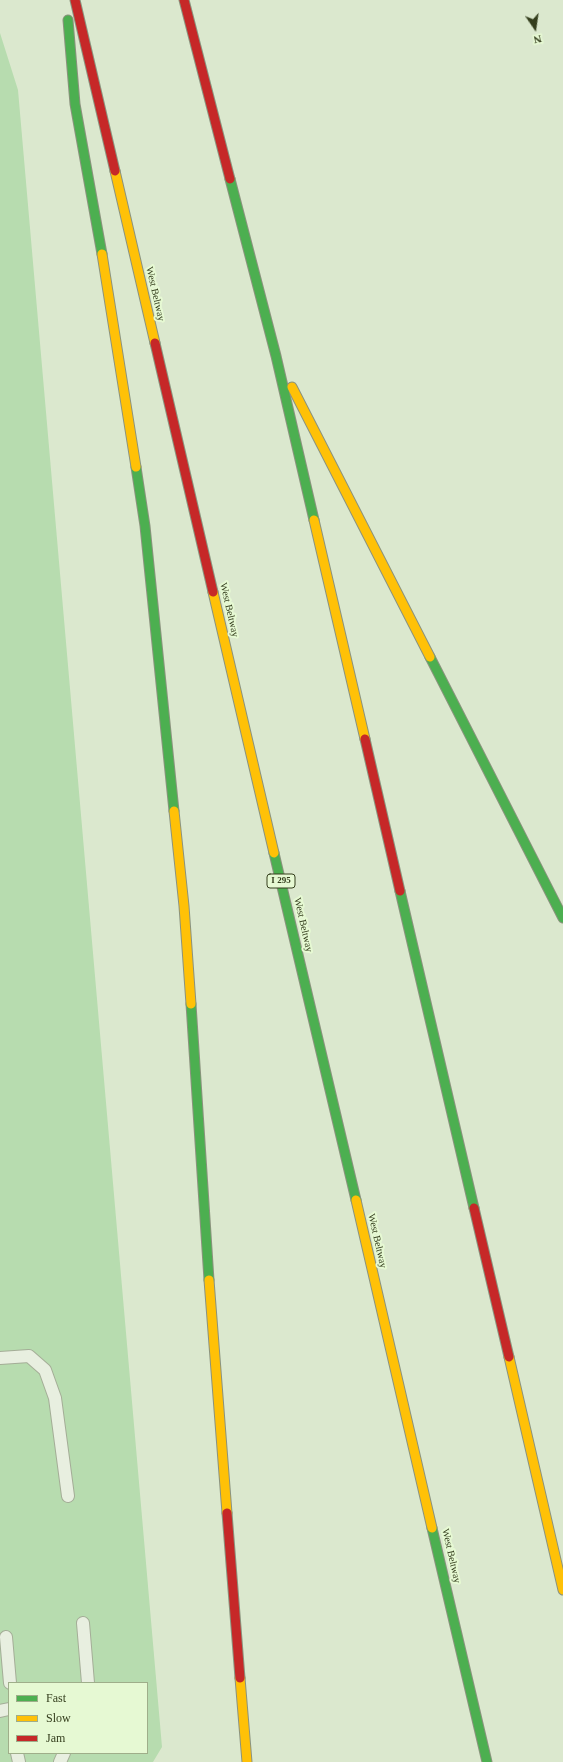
<!DOCTYPE html>
<html>
<head>
<meta charset="utf-8">
<style>
	body { margin:0 }
	#map { position:relative; width:563px; height:1762px; overflow:hidden; background:#dbe8ce; font-family:"Times New Roman",serif }
	canvas { display:block }
	.legend { position:absolute; left:8px; top:1682px; width:140px; height:72px; box-sizing:border-box; background:#e6f9d3; border:1px solid #9fae8a; margin:0; padding:5px 7px; list-style:none; font-size:12px; color:#343e1d }
	.legend li { display:flex; align-items:center; gap:8px; height:20px }
	.legend b { width:20px; border:1px solid #9fae8a }
	.north { position:absolute; left:515px; top:8px; width:40px; height:40px; -webkit-text-stroke:3px #e6f9d3; paint-order:stroke; rotate:167deg; font-size:11px; font-weight:700; line-height:16px; text-align:center; color:#343e1d }
	.north::after { content:''; display:block; margin:auto; width:14px; height:18px; background:#343e1d; clip-path:polygon(50% 0,100% 100%,50% 72%,0 100%) }
</style>
</head>
<body>
<div id="map">
<canvas width="563" height="1762"></canvas>
<ul class="legend">
<li><b style="height:5px;background:#4caf50"></b>Fast</li>
<li><b style="height:5px;background:#ffc107"></b>Slow</li>
<li><b style="height:5px;background:#c62828"></b>Jam</li>
</ul>
<div class="north">N</div>
</div>
<script>
const context = document.querySelector('canvas').getContext('2d');
context.lineJoin = 'round';
function paint(path, color) { context.fillStyle = color; context.fill(path, 'evenodd'); }
function strokePath(path, color, width, dash) { context.strokeStyle = color; context.lineWidth = width; context.lineCap = dash ? 'butt' : 'round'; context.setLineDash(dash || []); context.stroke(path); }
function drawText(font, color, halo, rows, align = 'center') {
  context.font = font + ' "Times New Roman",serif'; context.lineWidth = 4; context.setLineDash([]); context.textBaseline = 'middle'; context.strokeStyle = halo; context.fillStyle = color; for (const [text, x, y, turn = 0] of rows) {
    context.save(); context.translate(x, y); context.rotate((+turn || 0) * Math.PI / 180); context.textAlign = isNaN(turn) ? turn : align; if (halo) context.strokeText(text, 0, 0); context.fillText(text, 0, 0); context.restore();
  }
}
paint(new Path2D(`
	M0,33L18,90L162,1747L153,1762H0ZM9,1683H147V1753H9Z`), '#b7dcaf');
const lane = new Path2D(`
	M0,1358L29,1356L45,1370L55,1398L68,1496
	M83,1623L88,1683
	M6,1637L10,1683
	M0,1711L9,1709
	M17,1753L19,1762
	M60,1762L64,1753`);
const fast = new Path2D(`
	M68,20L75,104L102,254
	M230,179L276,356L314,520
	M136,467L145,526L174,811
	M430,657L563,918
	M274,853L356,1200
	M400,891L474,1208
	M191,1004L209,1280
	M432,1528L487,1762`);
const slow = new Path2D(`
	M115,171L155,343
	M102,254L136,467
	M292,387L430,657
	M314,520L365,739
	M213,592L274,853
	M174,811L184,906L191,1004
	M356,1200L432,1528
	M209,1280L227,1513
	M509,1357L563,1590
	M240,1678L247,1762`);
const jam = new Path2D(`
	M75,0L115,171
	M184,0L230,179
	M155,343L213,592
	M365,739L400,891
	M474,1208L509,1357
	M227,1513L240,1678`);
strokePath(lane, '#a4ad97', 14);
strokePath(fast, '#8b937e', 11);
strokePath(slow, '#8b937e', 11);
strokePath(jam, '#8b937e', 11);
strokePath(lane, '#e8efe0', 12);
strokePath(fast, '#4caf50', 9);
strokePath(slow, '#ffc107', 9);
strokePath(jam, '#c62828', 9);
for (const [x, y, w] of [
	[281,881,28]
]) { const box = new Path2D(); box.roundRect(x - w / 2, y - 7, w, 14, 3); context.fillStyle = '#e6f9d3'; context.fill(box); strokePath(box, '#343e1d', 1); }
drawText('bold 9px', '#343e1d', null, [
	["I 295",281,881]
]);
drawText('10px', '#343e1d', '#e6f9d3', [
	["West Beltway",155,294,77],
	["West Beltway",229,610,77],
	["West Beltway",303,925,77],
	["West Beltway",377,1241,77],
	["West Beltway",451,1556,77]
]);
</script>
</body>
</html>
